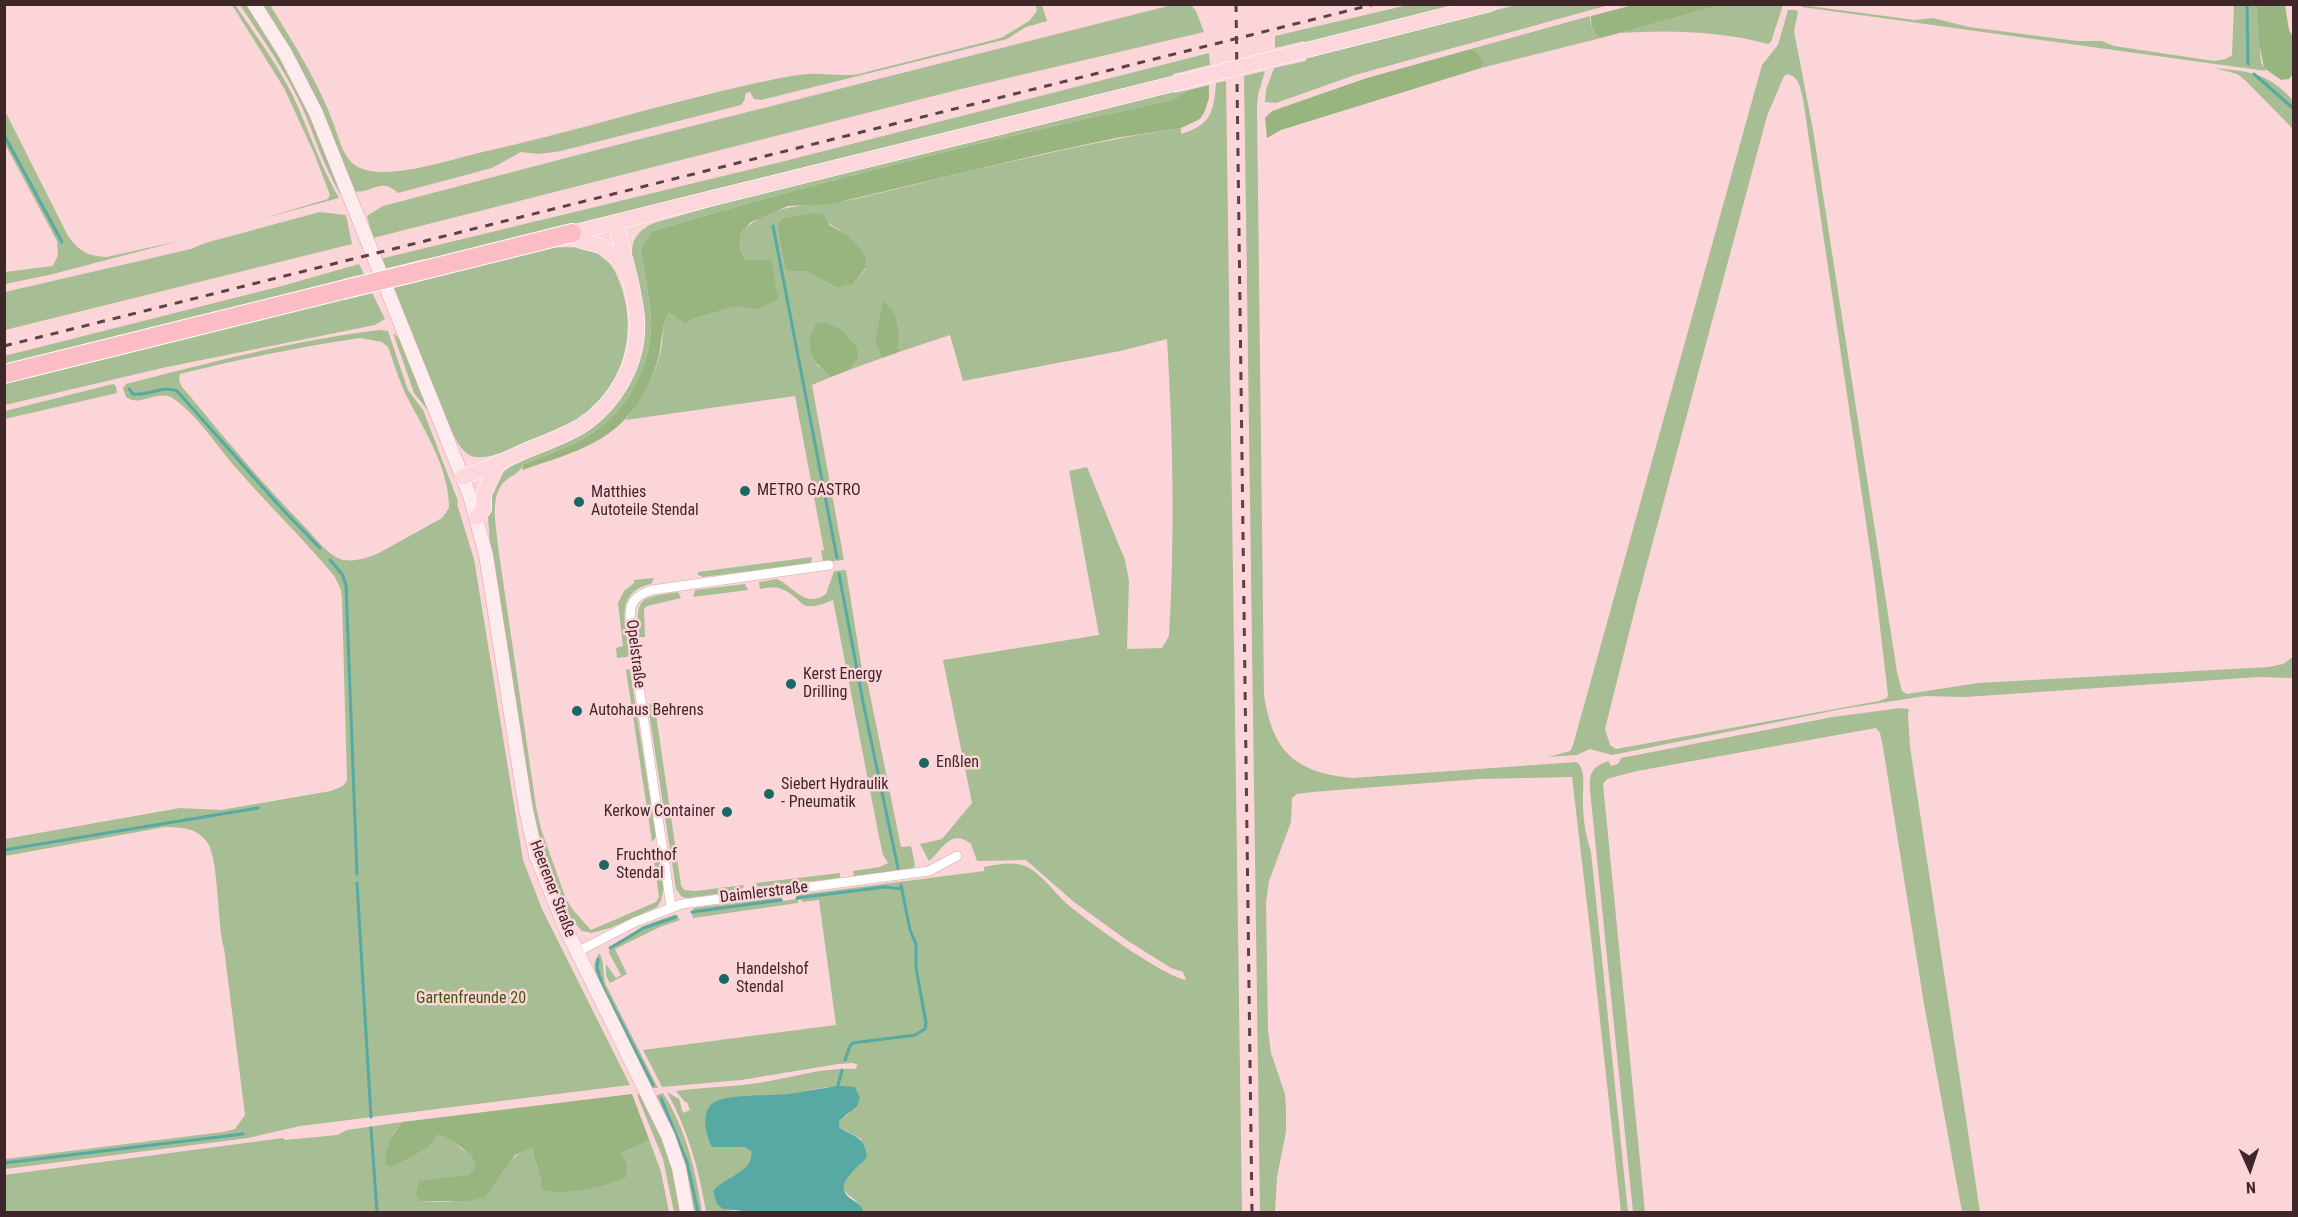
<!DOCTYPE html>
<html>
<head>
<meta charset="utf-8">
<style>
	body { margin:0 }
	#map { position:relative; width:2298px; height:1217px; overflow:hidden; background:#fcd5d9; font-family:"Roboto Condensed",sans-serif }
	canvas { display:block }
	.frame { position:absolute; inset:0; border:6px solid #3e2629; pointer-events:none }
	.north { position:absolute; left:2220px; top:1139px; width:60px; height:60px; -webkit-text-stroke:4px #fcd5d9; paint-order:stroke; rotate:177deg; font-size:16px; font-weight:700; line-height:24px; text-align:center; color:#3e2629 }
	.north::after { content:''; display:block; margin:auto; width:21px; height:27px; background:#3e2629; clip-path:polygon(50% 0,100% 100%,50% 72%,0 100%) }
</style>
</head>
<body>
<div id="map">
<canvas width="2298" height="1217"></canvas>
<div class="frame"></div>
<div class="north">N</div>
</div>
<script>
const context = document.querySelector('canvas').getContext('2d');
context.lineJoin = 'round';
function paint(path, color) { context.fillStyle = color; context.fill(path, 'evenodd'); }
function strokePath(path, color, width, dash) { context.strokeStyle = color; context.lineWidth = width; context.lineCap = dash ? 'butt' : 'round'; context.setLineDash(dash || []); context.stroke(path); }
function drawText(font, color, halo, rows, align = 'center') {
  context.font = font + ' "Roboto Condensed",sans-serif'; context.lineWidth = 5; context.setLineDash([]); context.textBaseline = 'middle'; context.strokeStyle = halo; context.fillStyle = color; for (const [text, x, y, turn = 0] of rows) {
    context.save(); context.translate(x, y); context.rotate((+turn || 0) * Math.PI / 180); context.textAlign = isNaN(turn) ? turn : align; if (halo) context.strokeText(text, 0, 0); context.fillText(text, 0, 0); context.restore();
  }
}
paint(new Path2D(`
	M232,5H235C255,34 277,64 293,96C309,130 320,166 339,198L261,219L328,199L330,195L314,153L284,88Z
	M240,5H247L277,49L296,84L342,192L341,195C324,168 315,137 302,107C285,70 262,38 240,5Z
	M259,5H270C294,44 318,81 334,125C339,139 344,160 358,167C388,182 451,159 483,152C574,132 664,103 756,83C773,80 791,75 809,74C826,73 842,77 859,74L1001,38L1029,21L1037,11L1036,5H1042L1047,21L1026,27L1007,39L761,100L754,99L750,92L746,93L744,101L741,105L561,151L539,154L521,152L492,168L398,193C380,176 371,195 354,191Z
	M1172,5L1192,6L1196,11L1204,32L961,89L373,238L367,216L383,206L581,154Z
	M1408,5H1465L1305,43L1304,41L1275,48V36Z
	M1516,5H1609L1355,75L1276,103L1265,102L1266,90L1274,68L1306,61V58Z
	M1721,5H1783L1771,42L1768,44C1719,31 1669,30 1619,33Z
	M1801,5L1915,20L1933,18L1969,27L2077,41H2102L2114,46L2214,61L2226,59L2232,55L2234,5H2257L2261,62L2266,71L1802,7Z
	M1788,10H1796L1798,12L1794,31L1813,130L1897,672L1902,691L1907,694L1978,683L2269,667L2283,664L2293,657V678L2259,677L1965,697L1925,696L1842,709L1612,755L1590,749L1577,755L1548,757L1570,751L1573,745L1762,65L1778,45ZM1788,74C1800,78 1800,88 1803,99L1874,576L1888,695L1887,698L1879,701L1616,749L1610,745L1605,729L1637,601L1767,116L1784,76Z
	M1590,16C1591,26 1592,32 1601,38L1481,68L1483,63L1471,49Z
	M1209,53L1210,65L1173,74V76C925,139 675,197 427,262L424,259L384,269L380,259L781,162Z
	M2215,68C2252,72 2266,72 2293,100V129L2245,80L2237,74Z
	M1265,71L1258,95L1257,108L1264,694C1272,752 1296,773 1353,778L1562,763L1576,762L1580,765C1586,778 1582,790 1583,803C1583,820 1586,836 1591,852L1628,1212H1621L1592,947L1572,777L1479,779L1312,792L1297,794L1292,798L1291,822L1269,881L1266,903L1268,1030L1271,1053L1285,1094L1286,1108V1132L1277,1177L1275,1212H1260L1244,76Z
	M1226,81L1242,1212H864C856,1191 823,1194 861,1164V1139L839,1127V1121L850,1113L827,1087L789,1094L726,1099L723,1145L744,1147L751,1151C755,1172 722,1177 713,1193C721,1215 733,1210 754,1212H706C699,1170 688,1130 667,1092L679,1099L683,1113L690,1110L687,1102H685L676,1091C704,1087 732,1087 759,1083C791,1078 823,1067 855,1069L858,1065L853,1063L838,1064L741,1080L662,1087L643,1050L836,1025L819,900L802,902V900H798V903L693,918L692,913L694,908L781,897L783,901L796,899L797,895L984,871V867C996,865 1012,861 1025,866C1041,873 1053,891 1066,903C1087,921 1161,975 1186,980L1183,972L1171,968L1128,941L1074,902L1026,860L977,861L971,844C951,828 943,849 929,861L920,844L942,839L972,803L943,660L1099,635L1069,471L1087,467L1125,560L1129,581L1127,649L1162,648L1169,636C1175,537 1173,438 1167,339L1120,351L963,381L950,335L899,352L897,321L889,305L875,342L882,358L849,370L858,359L816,364L831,377L812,385L844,560L823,562L821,551L824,550L795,396L626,420C640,399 654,379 660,354C664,341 661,323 669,313L685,324L696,318L738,306L745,260L740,248L741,233C772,199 814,208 855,199C964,173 1071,145 1181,128V134C1211,125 1214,112 1216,83ZM811,213L846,234L866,269L853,284L837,288L806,271L785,269L777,225L782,218Z
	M1173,90L1174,93L1189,90L1172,100C998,137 824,180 653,231L642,246V256C645,279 651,302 651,325C650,373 622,419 579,441C561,450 542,457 523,465C520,473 510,476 503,483C489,500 497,527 498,547L536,806L541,829L566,899L573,910L591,930L656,902L659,897L653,853L657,854C663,868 668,894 657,907L610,928L592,933L582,931L565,912L536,837L490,546C490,533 487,518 488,505C492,454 559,451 592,427C606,417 620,401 628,386C640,364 646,341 645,316C642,282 612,241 654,223L766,191Z
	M5,111L68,236C80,252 88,256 107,257L183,240L49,275L5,284V272L53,266L58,255L57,241L5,144Z
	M320,212L346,215L352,244L5,330V292L191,249L205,243Z
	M539,248C583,247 607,241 622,289C638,338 620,394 575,421C560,429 544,435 528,441C513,448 493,459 476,457C465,456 459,445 454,436L392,288L425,280V277Z
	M359,264L364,274L343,279V281L5,367L4,356L282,286Z
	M372,293L385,319L375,325L162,368L5,405L4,380L343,297L344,300Z
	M380,330L388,331L408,390L423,410L458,501L457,504L474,559L523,860L542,909L630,1085L300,1126L248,1138L5,1169V1159L223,1132L235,1129L245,1115L224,948C217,925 219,857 207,842C197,828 181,827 165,827L5,856V839L180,808L221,810L331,791L343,786L347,780L342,600L341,590L335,577C304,539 268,505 236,468C217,446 198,416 174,399C158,388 141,408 126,397L123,388L126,384C209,363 294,340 380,330ZM360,338L382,342L388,347C394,364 400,383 408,399C426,433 449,469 449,508L442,518L379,553C367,558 351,564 338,558C326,553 314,536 305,527C264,485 226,440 189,395C183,388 177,383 180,374C240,359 299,347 360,338Z
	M393,333L401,340L429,412L414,393Z
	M113,384L116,386L117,393L5,419V411Z
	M812,557L811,563L703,577L698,575V572Z
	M846,570L862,670H865L901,847L911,846L915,865L913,868L854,876L853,871L880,867L888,863L883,855L880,842L833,600C795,616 807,598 779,588C773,586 766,588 760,589L759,582L777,579C794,587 806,609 826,594L834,571Z
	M654,578L651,584C614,592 625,625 630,653L627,657L617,658L616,648L623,646L618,603L624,591L634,583V580Z
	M745,584L748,590L693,597L695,590Z
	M678,592L681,598L647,606L644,609L645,637H639C635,596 640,598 678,592Z
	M630,669L656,837L652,842L626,670Z
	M654,701L681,885L684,890L695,891L744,885L742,890L689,898L682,897L676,889L648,706Z
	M1901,708L1909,709L1908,716L1910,747L1980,1212H1962L1924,1004L1883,747L1880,733L1876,728L1637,771L1607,779L1603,784L1645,1212H1633L1590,790C1589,773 1592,767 1608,761L1611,766L1618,764L1621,758L1833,717Z
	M840,873V877L838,878L758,888L756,883Z
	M676,914L680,920L660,927L615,949L627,974L610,983L606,976V964L616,978L621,975L609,953L610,947L643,926Z
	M599,953C605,961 602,975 606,985L658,1088H651L596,975L594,964Z
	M641,1093L669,1153L682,1212H674L663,1159L637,1095Z
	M663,1093C686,1129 696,1171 702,1212H692L657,1100V1095Z
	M402,1122L393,1134V1167L428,1148L438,1135L452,1138L461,1149L473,1155L475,1166L469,1175L419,1201C447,1202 474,1205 495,1182C512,1164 505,1158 532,1148L541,1183L627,1163L622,1154C630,1146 641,1148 649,1139L661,1172L669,1212H5L4,1175L283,1138L285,1140L337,1135L347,1130Z`), '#a7bd94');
paint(new Path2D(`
	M1633,5V4L1721,5L1601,38C1592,32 1591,26 1591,16Z
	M2257,5H2285L2289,30L2294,39L2293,74L2289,79L2281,80L2264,68L2259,42Z
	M1471,49L1477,53L1483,63L1481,68L1281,130L1267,138L1265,118L1272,111L1367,78Z
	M1209,85V98L1204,113L1200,119L1181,128L1116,138L1046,153L831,204L788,206L751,222L741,233L740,248L745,260H771L778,299L759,309L738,306L696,318L685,324L669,313C661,323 662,349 657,363C631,437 591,447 522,470L523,465C542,457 561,450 579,441C622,419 650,373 651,325C651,302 645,279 642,256V246L653,231C824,180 998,137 1172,100L1189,90Z
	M811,213L824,214L829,225L846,234L865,254L866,268L853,284L837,288L806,271H791L785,269L777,225L782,218Z
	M883,302C901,310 898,335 899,352L882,358L875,343Z
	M825,322L841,330L857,347L858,359L849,370L831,377C812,361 803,347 816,324Z
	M632,1094L649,1139C641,1148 630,1146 622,1154L627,1163L626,1177C604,1187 566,1196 543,1190L532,1148L515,1155L485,1197L469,1201H419L416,1194L419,1181L469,1175L475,1166L472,1155C456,1146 457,1139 438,1135L428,1148L393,1167L386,1165C385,1147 391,1137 402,1122Z`), '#98b47f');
paint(new Path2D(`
	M842,1086L855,1087L860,1098L857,1106L839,1121V1127C855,1138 864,1135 867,1157C858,1169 831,1184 851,1199C858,1203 861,1205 864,1212H754L723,1209L717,1204L713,1192C722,1177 755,1172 751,1151L744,1147H712C706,1135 700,1113 713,1103C725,1094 770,1096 787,1094C805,1092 823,1087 842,1086Z`), '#57a9a4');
strokePath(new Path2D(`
	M2247,4L2248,64
	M2254,74L2294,109
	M4,135L62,242
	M773,226L837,558
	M129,389L133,394C148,396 163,385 177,391L283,510L320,548
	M330,560L342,574L346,585L357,874
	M839,574L864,707L898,868
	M4,850L258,808
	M357,883L371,1117
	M797,898L885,887L902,889
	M692,912L781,900
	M610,948L644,928L676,917
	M598,959L597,968L603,987L653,1085
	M845,1060L850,1046L853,1043L915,1035L925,1029L926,1023L916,968V944L910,930L901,885
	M837,1089L842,1070
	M661,1098L687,1162L698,1212
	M371,1128L377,1212
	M4,1163L243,1134`), '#57a9a4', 3);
const street = new Path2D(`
	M671,907L631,631C629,608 628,598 652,590L829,565
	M577,952L635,922L682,904L929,871L957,856`);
const secondary = new Path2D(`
	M254,4L285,53L316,113L470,496L486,555L526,810L536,855L566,929L668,1136L679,1168L687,1212`);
const primary = new Path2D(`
	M1291,54L1490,4
	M572,233L1189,80
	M572,233L582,241L601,246L624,264
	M463,477C485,469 506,460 527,450C545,443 564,436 581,426C616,403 639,362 637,321C635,291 623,252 615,222
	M477,517L484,509V494L498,464`);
const highway = new Path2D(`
	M412,273L572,233
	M4,374L354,287`);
strokePath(street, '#dfa2a9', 10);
strokePath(secondary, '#dfa2a9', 15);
strokePath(primary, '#fff', 16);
strokePath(highway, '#fff', 20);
strokePath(street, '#fff', 9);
strokePath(secondary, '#feebed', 14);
strokePath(primary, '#fdd7db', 15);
strokePath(highway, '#fcbcc3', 18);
strokePath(new Path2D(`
	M1236,4L1252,1212
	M4,346L1375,4`), '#5c4245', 3, [8, 8]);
const primaryBridge = new Path2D(`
	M1189,80L1291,54`);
const highwayBridge = new Path2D(`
	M354,287L412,273`);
strokePath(primaryBridge, '#fff', 16, []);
strokePath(highwayBridge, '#fff', 20, []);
strokePath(primaryBridge, '#fdd7db', 15);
strokePath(highwayBridge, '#fcbcc3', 18);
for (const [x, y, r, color] of [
	[745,491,6,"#1a6763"],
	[579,502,6,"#1a6763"],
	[791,684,6,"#1a6763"],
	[577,711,6,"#1a6763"],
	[924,763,6,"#1a6763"],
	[769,794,6,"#1a6763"],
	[727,812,6,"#1a6763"],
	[604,865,6,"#1a6763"],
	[724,979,6,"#1a6763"]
]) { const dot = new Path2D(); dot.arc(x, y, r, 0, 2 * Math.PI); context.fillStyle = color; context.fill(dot); strokePath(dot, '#fcd5d9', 2); }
drawText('16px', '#3e2629', '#fcd5d9', [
	["METRO GASTRO",757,491],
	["Matthies",591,493],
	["Autoteile Stendal",591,511],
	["Kerst Energy",803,675],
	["Drilling",803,693],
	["Autohaus Behrens",589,711],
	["Enßlen",936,763],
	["Siebert Hydraulik",781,785],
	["- Pneumatik",781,803],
	["Kerkow Container",715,812,"right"],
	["Fruchthof",616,856],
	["Stendal",616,874],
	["Handelshof",736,970],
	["Stendal",736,988]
], 'left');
drawText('16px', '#3e2629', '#fcd5d9', [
	["Opelstraße",635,654,83],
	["Heerener Straße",552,889,69],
	["Daimlerstraße",764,893,-7]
]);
drawText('16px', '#3a5b0a', '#fcd5d9', [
	["Gartenfreunde 20",471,999]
]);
</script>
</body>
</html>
